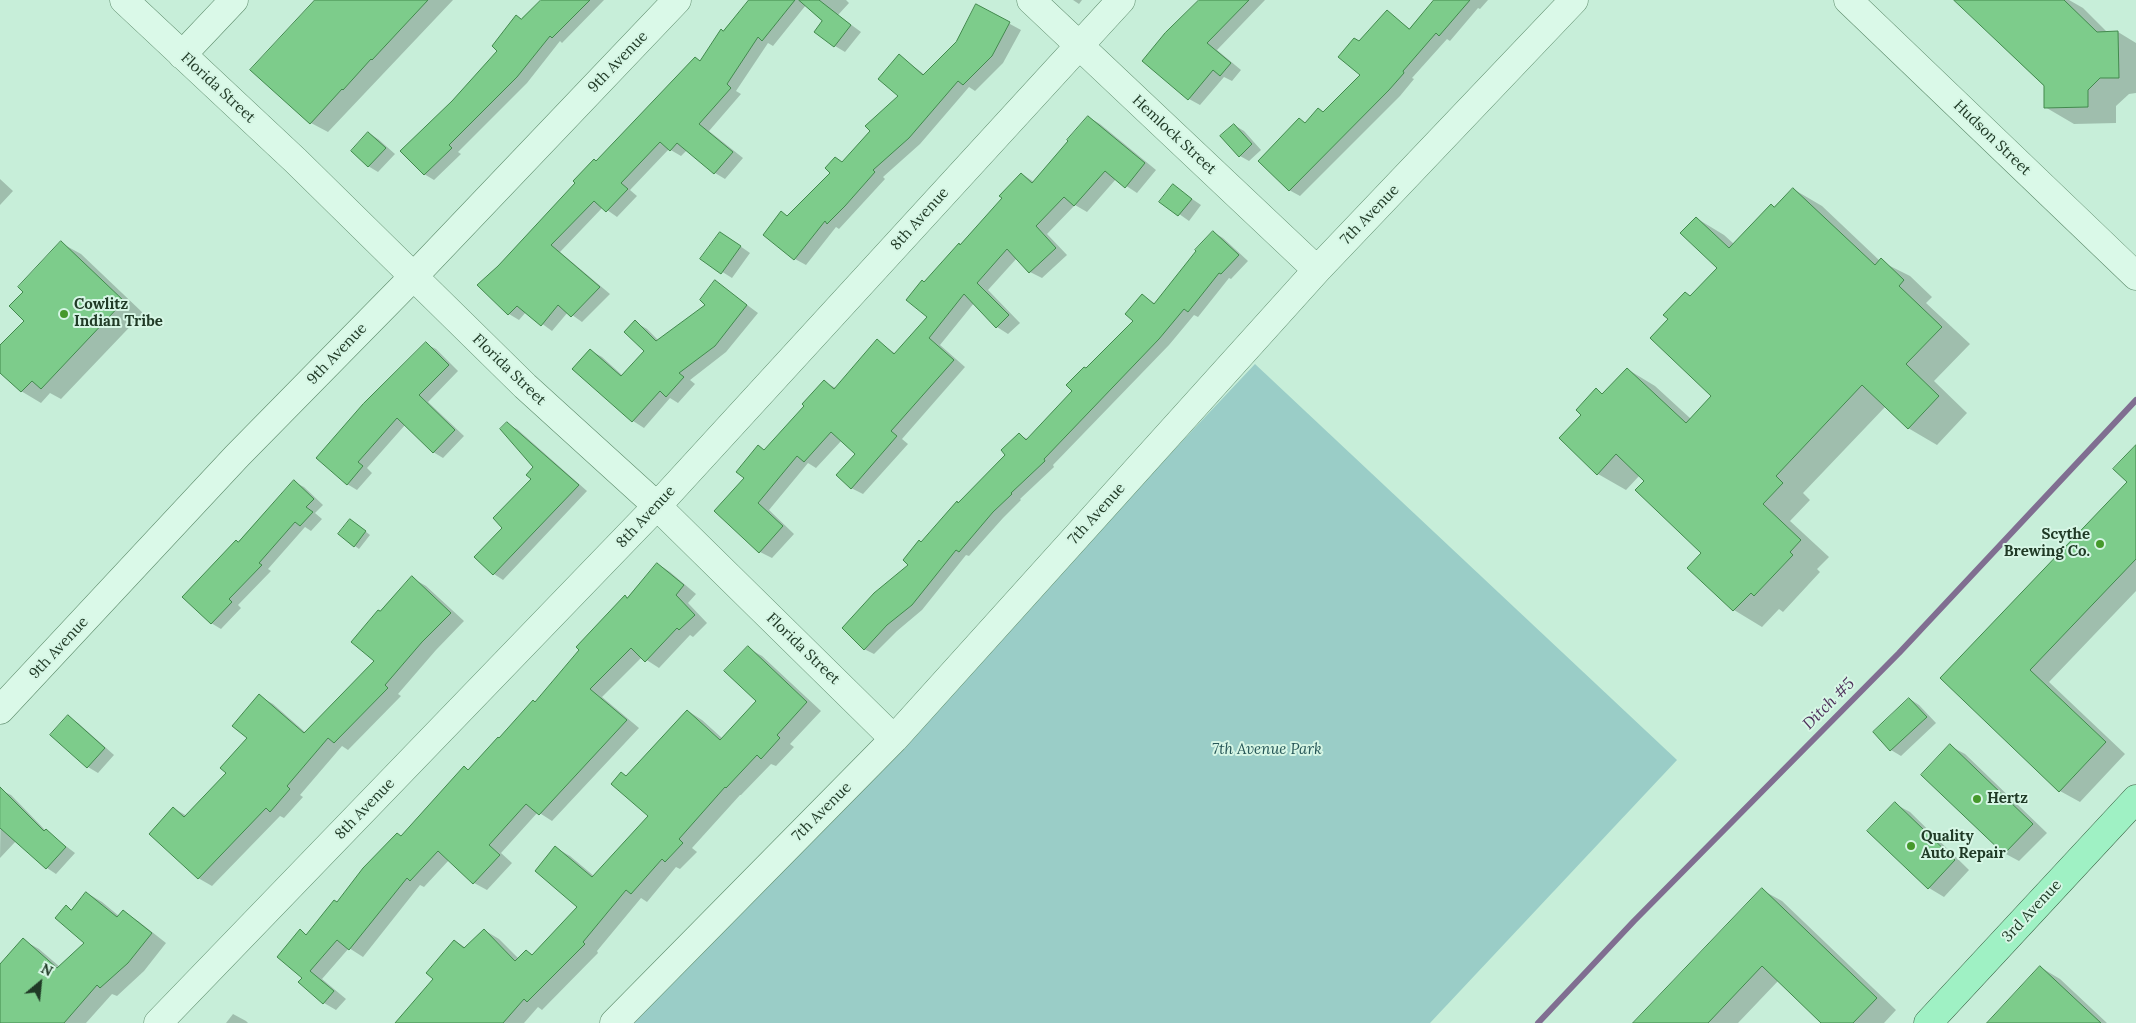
<!DOCTYPE html>
<html>
<head>
<meta charset="utf-8">
<style>
	body { margin:0 }
	#map { position:relative; width:2136px; height:1023px; overflow:hidden; background:#c7eed9; font-family:Lora,serif }
	canvas { display:block }
	.north { position:absolute; left:15px; top:958px; width:50px; height:50px; -webkit-text-stroke:4px #d6f6e5; paint-order:stroke; rotate:28deg; font-size:14px; font-weight:700; line-height:20px; text-align:center; color:#203a26 }
	.north::after { content:''; display:block; margin:auto; width:18px; height:22px; background:#203a26; clip-path:polygon(50% 0,100% 100%,50% 72%,0 100%) }
</style>
</head>
<body>
<div id="map">
<canvas width="2136" height="1023"></canvas>
<div class="north">N</div>
</div>
<script>
const context = document.querySelector('canvas').getContext('2d');
context.lineJoin = 'round';
function paint(path, color) { context.fillStyle = color; context.fill(path, 'evenodd'); }
function strokePath(path, color, width, dash) { context.strokeStyle = color; context.lineWidth = width; context.lineCap = dash ? 'butt' : 'round'; context.setLineDash(dash || []); context.stroke(path); }
function drawText(font, color, halo, rows, align = 'center') {
  context.font = font + ' Lora,serif'; context.lineWidth = 4; context.setLineDash([]); context.textBaseline = 'middle'; context.strokeStyle = halo; context.fillStyle = color; for (const [text, x, y, turn = 0] of rows) {
    context.save(); context.translate(x, y); context.rotate((+turn || 0) * Math.PI / 180); context.textAlign = isNaN(turn) ? turn : align; if (halo) context.strokeText(text, 0, 0); context.fillText(text, 0, 0); context.restore();
  }
}
paint(new Path2D(`
	M1255,364L1677,760L1430,1023H634Z`), '#9acdc7');
paint(new Path2D(`
	M317,0H453L328,132L311,123L251,70Z
	M542,0H604L562,43L560,41L527,83L458,152L461,154L434,180L424,174L453,101L499,50L522,20Z
	M750,0H846L849,3L838,15L861,32L845,52L835,46L824,21L806,5L773,46L768,43L736,91L741,94L709,131L743,158L725,179L715,173L687,150L681,156L669,149L630,190L637,196L617,217L603,207L560,252L610,294L582,322L568,312L552,331L526,312L519,320L509,314L499,267L696,58L701,62Z
	M1073,0H1082L1079,4Z
	M1199,0H1265L1217,50L1241,70L1232,81L1224,77L1200,105L1189,99Z
	M1435,0H1488L1480,9L1478,8L1450,41L1447,39L1412,78L1414,79L1400,96L1300,196L1289,190L1299,119L1306,124L1319,109L1325,113L1362,75L1360,42L1387,11L1410,29Z
	M1956,0H2069L2083,8L2108,33L2118,32L2136,43V93L2129,94L2116,106V123L2074,124L2045,107V86Z
	M977,6L1021,30L1003,63L975,91L969,87L920,144L883,177L885,179L839,229L836,227L806,265L795,259L788,217L832,173L836,158L843,163L900,96V56L925,75L957,43Z
	M1088,117L1100,124L1156,170L1137,193L1116,179L1087,212L1075,205L1047,234L1067,255L1042,278L1030,272L1017,258L988,290L1020,323L1008,334L997,327L974,303L940,345L965,367L902,439L908,444L863,494L851,488L857,454L842,440L816,468L808,463L769,510L794,534L772,558L760,552L746,478L759,447L765,451L806,406L824,382L836,388L877,341L896,354L929,317L924,283L1004,198L1022,174L1034,182Z
	M1234,125L1244,131L1261,150L1249,161L1240,156Z
	M369,133L378,139L395,154L378,172L368,166Z
	M0,179L13,191L0,205Z
	M1173,186L1201,205L1189,221L1161,201Z
	M1793,189L1822,206L1880,261L1910,276L1932,297L1926,303L1970,344L1934,381L1967,413L1937,445L1908,428L1886,406L1803,493L1810,500L1790,521L1829,557L1817,569L1820,572L1783,612L1779,609L1762,627L1734,610L1689,568L1703,553L1640,475L1626,490L1598,474L1583,415L1596,390L1603,394L1627,369L1655,386L1691,419L1713,396L1691,297L1719,268L1696,218L1724,235L1734,244L1775,208Z
	M1213,232L1223,238L1248,261L1231,279L1229,278L1198,317L1194,315L1169,345L1053,465L1054,467L1020,499L1021,500L1003,518L969,556L966,555L922,610L897,631L874,654L864,649L922,544L1007,455L1019,435L1028,439L1074,391L1087,369L1135,321L1142,296L1156,304Z
	M730,239L750,253L732,278L702,259Z
	M61,243L81,254L143,313L61,399L50,393L41,403L21,391L0,371V347L25,320V291Z
	M716,282L758,313L726,352L690,380L695,384L678,403L670,398L644,428L633,421L590,350L602,357L623,376L646,351L635,322L647,329L659,341L707,305Z
	M426,344L436,349L458,371L428,402L464,436L443,458L433,452L405,425L367,468L372,473L357,490L347,484L318,458Z
	M507,424L517,429L587,491L503,580L494,574L476,557L504,528L532,478L534,467Z
	M2136,447V591L2049,682L2125,754L2080,802L2060,791L1942,678L2129,482Z
	M294,482L304,487L323,505L315,513L322,519L311,531L305,527L268,569L271,571L238,605L241,608L221,629L211,623L239,543Z
	M355,523L370,535L359,549L355,546Z
	M658,564L670,572L696,594L688,603L707,623L693,637L690,635L659,668L642,657L602,697L639,728L552,821L538,812L501,853L512,863L487,890L474,883L449,860L424,887L420,885L363,957L349,948L322,979L346,999L336,1010L324,1003L303,978L300,931L307,935L402,837L464,767L469,770L536,703L625,597L628,599Z
	M412,578L426,586L464,621L436,650L398,694L401,696L348,750L342,746L300,795L303,797L284,818L280,816L212,886L198,878L173,808L187,816L228,773L249,738L259,696L273,704L306,733L376,661L380,612Z
	M748,648L762,656L821,711L790,744L794,747L776,766L771,764L741,795H740L692,848L697,852L680,869L676,867L647,902L641,898L597,951L598,953L542,1010L538,1007L524,1023H397L435,979L455,941L466,948L484,930L499,939L519,959L526,951L533,955L579,907L556,848L570,856L595,877L649,816L627,776L688,711L702,720L723,739L758,701Z
	M1910,699L1919,705L1936,723L1901,756L1891,750Z
	M69,717L78,723L114,755L98,773L88,767L52,735Z
	M1950,746L1965,754L2047,833L2019,861L2004,853Z
	M1,790L11,795L46,831L75,853L56,874L47,868L16,841L0,858Z
	M1895,804L1910,812L1969,870L1944,897L1929,888Z
	M1762,890L1782,901L1896,1010L1884,1023H1823L1778,981L1738,1023H1635Z
	M87,893L102,902L119,916L123,912L138,921L166,943L144,971L117,996L112,994L86,1023H0V966L23,940L39,949L60,967L85,943L66,907L72,910Z
	M2040,967L2060,979L2107,1023H1988Z
	M233,1014L246,1021L248,1023H226Z`), '#0003');
strokePath(new Path2D(`
	M1538,1023L1634,921L1899,653L2136,400`), '#806e91', 6);
const building = new Path2D(`
	M315,0H428L372,60L371,59L343,90L342,89L310,124L250,70Z
	M541,0H590L552,38L550,36L517,77L449,145L452,148L424,175L400,151L452,101L497,51L492,46L516,15L521,19Z
	M749,0H795L762,41L758,37L727,84L731,88L699,124L733,152L714,174L677,143L670,151L660,142L621,183L628,189L606,212L594,201L551,245L600,287L571,317L558,305L541,326L517,306L508,315L477,285L498,266L575,183L573,181L594,159L596,161L695,57L700,61L721,29L723,31Z
	M799,0H819L851,25L834,47L814,32L822,21Z
	M1199,0H1249L1207,43L1231,63L1220,76L1213,70L1188,100L1142,61L1165,33Z
	M1434,0H1470L1439,36L1436,33L1403,71L1404,73L1389,90L1289,191L1258,161L1299,118L1305,123L1318,108L1323,112L1360,75L1338,57L1354,38L1359,41L1387,10L1409,29Z
	M1954,0H2064L2097,32L2118,31L2119,78H2100L2088,90V107L2044,108V86Z
	M976,4L1010,22L992,56L963,85L958,81L909,138L873,170L875,172L845,206L827,224L825,221L794,260L763,235L781,211L787,216L830,173L825,168L835,157L842,162L870,131L865,126L898,96L878,79L899,54L923,75L956,42Z
	M1088,116L1145,163L1125,188L1105,171L1074,206L1064,197L1036,226L1056,248L1029,273L1007,249L977,283L1009,315L996,328L964,294L929,338L954,360L891,431L897,436L851,489L836,475L855,454L831,432L804,462L797,456L758,503L783,526L759,553L714,511L744,478L736,472L758,445L764,450L804,406L802,404L824,380L834,389L877,339L894,354L927,317L906,300L922,280L924,282L959,243L960,245L1002,198L999,196L1021,173L1032,183L1068,141L1067,140Z
	M1234,124L1252,144L1239,157L1220,136Z
	M368,132L386,148L368,167L351,151Z
	M1173,184L1192,199L1178,216L1159,202Z
	M1793,188L1875,265L1881,258L1904,280L1899,286L1942,327L1906,364L1939,396L1908,429L1862,385L1776,476L1783,483L1763,504L1801,540L1790,552L1793,555L1754,596L1751,593L1733,611L1687,568L1701,553L1635,490L1644,481L1616,454L1597,475L1559,438L1581,415L1576,410L1596,388L1602,394L1627,368L1686,423L1711,396L1650,338L1668,319L1663,315L1685,292L1690,296L1717,268L1680,233L1696,217L1729,248L1771,204L1774,207Z
	M1213,231L1239,255L1221,274L1219,273L1188,312L1184,309L1159,339L1044,459L1045,461L1011,493L1012,494L993,512L959,552L956,550L912,605L887,625L864,650L842,628L874,593L908,565L903,560L919,540L921,542L957,501L958,503L1005,455L1001,450L1019,433L1026,440L1072,391L1066,385L1084,367L1086,368L1133,321L1125,314L1142,294L1154,304L1196,251L1195,250Z
	M720,232L741,246L721,274L700,259Z
	M61,241L124,301L41,389L32,381L21,392L0,373V345L24,321L9,306L23,292L18,287Z
	M715,280L747,305L715,346L679,373L684,377L666,397L660,391L632,422L572,369L590,349L621,376L644,351L624,332L635,320L656,341L705,305L700,300Z
	M426,342L449,365L419,395L455,430L433,453L397,418L358,462L363,466L347,485L316,458L363,404Z
	M507,422L579,485L493,575L474,557L502,528L493,518L531,479L526,475L533,467L500,429Z
	M2136,445V559L2030,670L2106,742L2059,792L1940,678L2127,482L2113,469Z
	M294,480L314,499L306,507L313,512L300,526L295,522L259,563L262,565L229,599L232,602L211,624L182,597L236,540L238,542Z
	M350,519L366,531L354,547L338,534Z
	M657,563L684,585L676,595L695,615L679,630L677,628L645,662L631,648L590,689L627,720L539,815L526,804L489,845L500,855L473,884L438,851L410,881L407,878L349,950L337,940L310,971L334,991L323,1004L298,982L302,978L277,957L300,929L306,935L334,900L337,902L363,868L397,833L401,836L464,766L468,770L498,737L499,738L533,700L535,702L579,650L576,647L625,595L627,598Z
	M412,576L451,613L422,642L385,685L388,688L334,743L328,738L287,786L290,789L270,812L266,808L198,879L149,834L173,807L184,817L226,773L220,768L247,738L232,726L259,694L304,733L374,661L351,642L378,610L380,611Z
	M748,646L807,702L777,735L780,738L761,759L757,755L726,788L725,787L679,839L683,843L665,862L662,859L631,894L626,890L583,942L585,944L527,1002L524,999L503,1023H395L433,979L426,973L454,940L464,948L484,929L515,961L526,950L532,955L577,907L535,871L555,846L592,877L648,816L611,784L621,772L626,776L687,710L720,740L756,701L724,671Z
	M1909,698L1927,717L1890,751L1873,732Z
	M68,715L105,748L87,768L50,735Z
	M1950,744L2033,824L2004,854L1921,775Z
	M0,787L44,831L46,829L66,847L46,869L0,828Z
	M1895,802L1955,860L1928,889L1867,831Z
	M1762,888L1877,998L1853,1023H1821L1762,966L1708,1023H1633Z
	M86,892L117,917L123,910L152,933L128,963L100,988L97,985L64,1023H0V964L23,938L57,968L84,943L55,918L66,905L71,910Z
	M2040,966L2101,1023H1987Z`);
paint(building, '#7dcc8b');
strokePath(building, '#42894d', 1);
const minor = new Path2D(`
	M124,0L296,161L525,386L657,506L894,739
	M1031,0L1317,270
	M1848,0L2136,276
	M182,55L234,0
	M0,710L237,456L413,277L677,0
	M158,1023L657,506L1121,0
	M614,1023L894,739L1317,270L1574,0`);
const major = new Path2D(`
	M1928,1023L2136,799`);
strokePath(minor, '#5c8a6a', 29);
strokePath(major, '#305839', 29);
strokePath(minor, '#daf9e8', 28);
strokePath(major, '#9ff1c4', 28);
for (const [x, y, r, color] of [
	[64,314,5,"#46992c"],
	[2100,544,5,"#46992c"],
	[1977,799,5,"#46992c"],
	[1911,846,5,"#46992c"]
]) { const dot = new Path2D(); dot.arc(x, y, r, 0, 2 * Math.PI); context.fillStyle = color; context.fill(dot); strokePath(dot, '#d6f6e5', 2); }
drawText('15px', '#203a26', '#d6f6e5', [
	["9th Avenue",618,62,-46],
	["Florida Street",218,88,43],
	["Hemlock Street",1174,135,43],
	["Hudson Street",1992,138,44],
	["7th Avenue",1370,215,-46],
	["8th Avenue",920,219,-48],
	["9th Avenue",337,354,-46],
	["Florida Street",509,370,44],
	["7th Avenue",1097,514,-48],
	["8th Avenue",646,517,-47],
	["9th Avenue",59,648,-47],
	["Florida Street",803,649,44],
	["8th Avenue",365,809,-46],
	["7th Avenue",822,812,-45],
	["3rd Avenue",2032,911,-47]
]);
drawText('bold 15px', '#203a26', '#d6f6e5', [
	["Cowlitz",74,305],
	["Indian Tribe",74,322],
	["Scythe",2090,535,"right"],
	["Brewing Co.",2090,552,"right"],
	["Hertz",1987,799],
	["Quality",1921,837],
	["Auto Repair",1921,854]
], 'left');
drawText('italic 15px', '#265657', '#d6f6e5', [
	["7th Avenue Park",1267,750]
]);
drawText('italic 16px', '#4d2f5a', '#d6f6e5', [
	["Ditch #5",1829,704,-45]
]);
</script>
</body>
</html>
